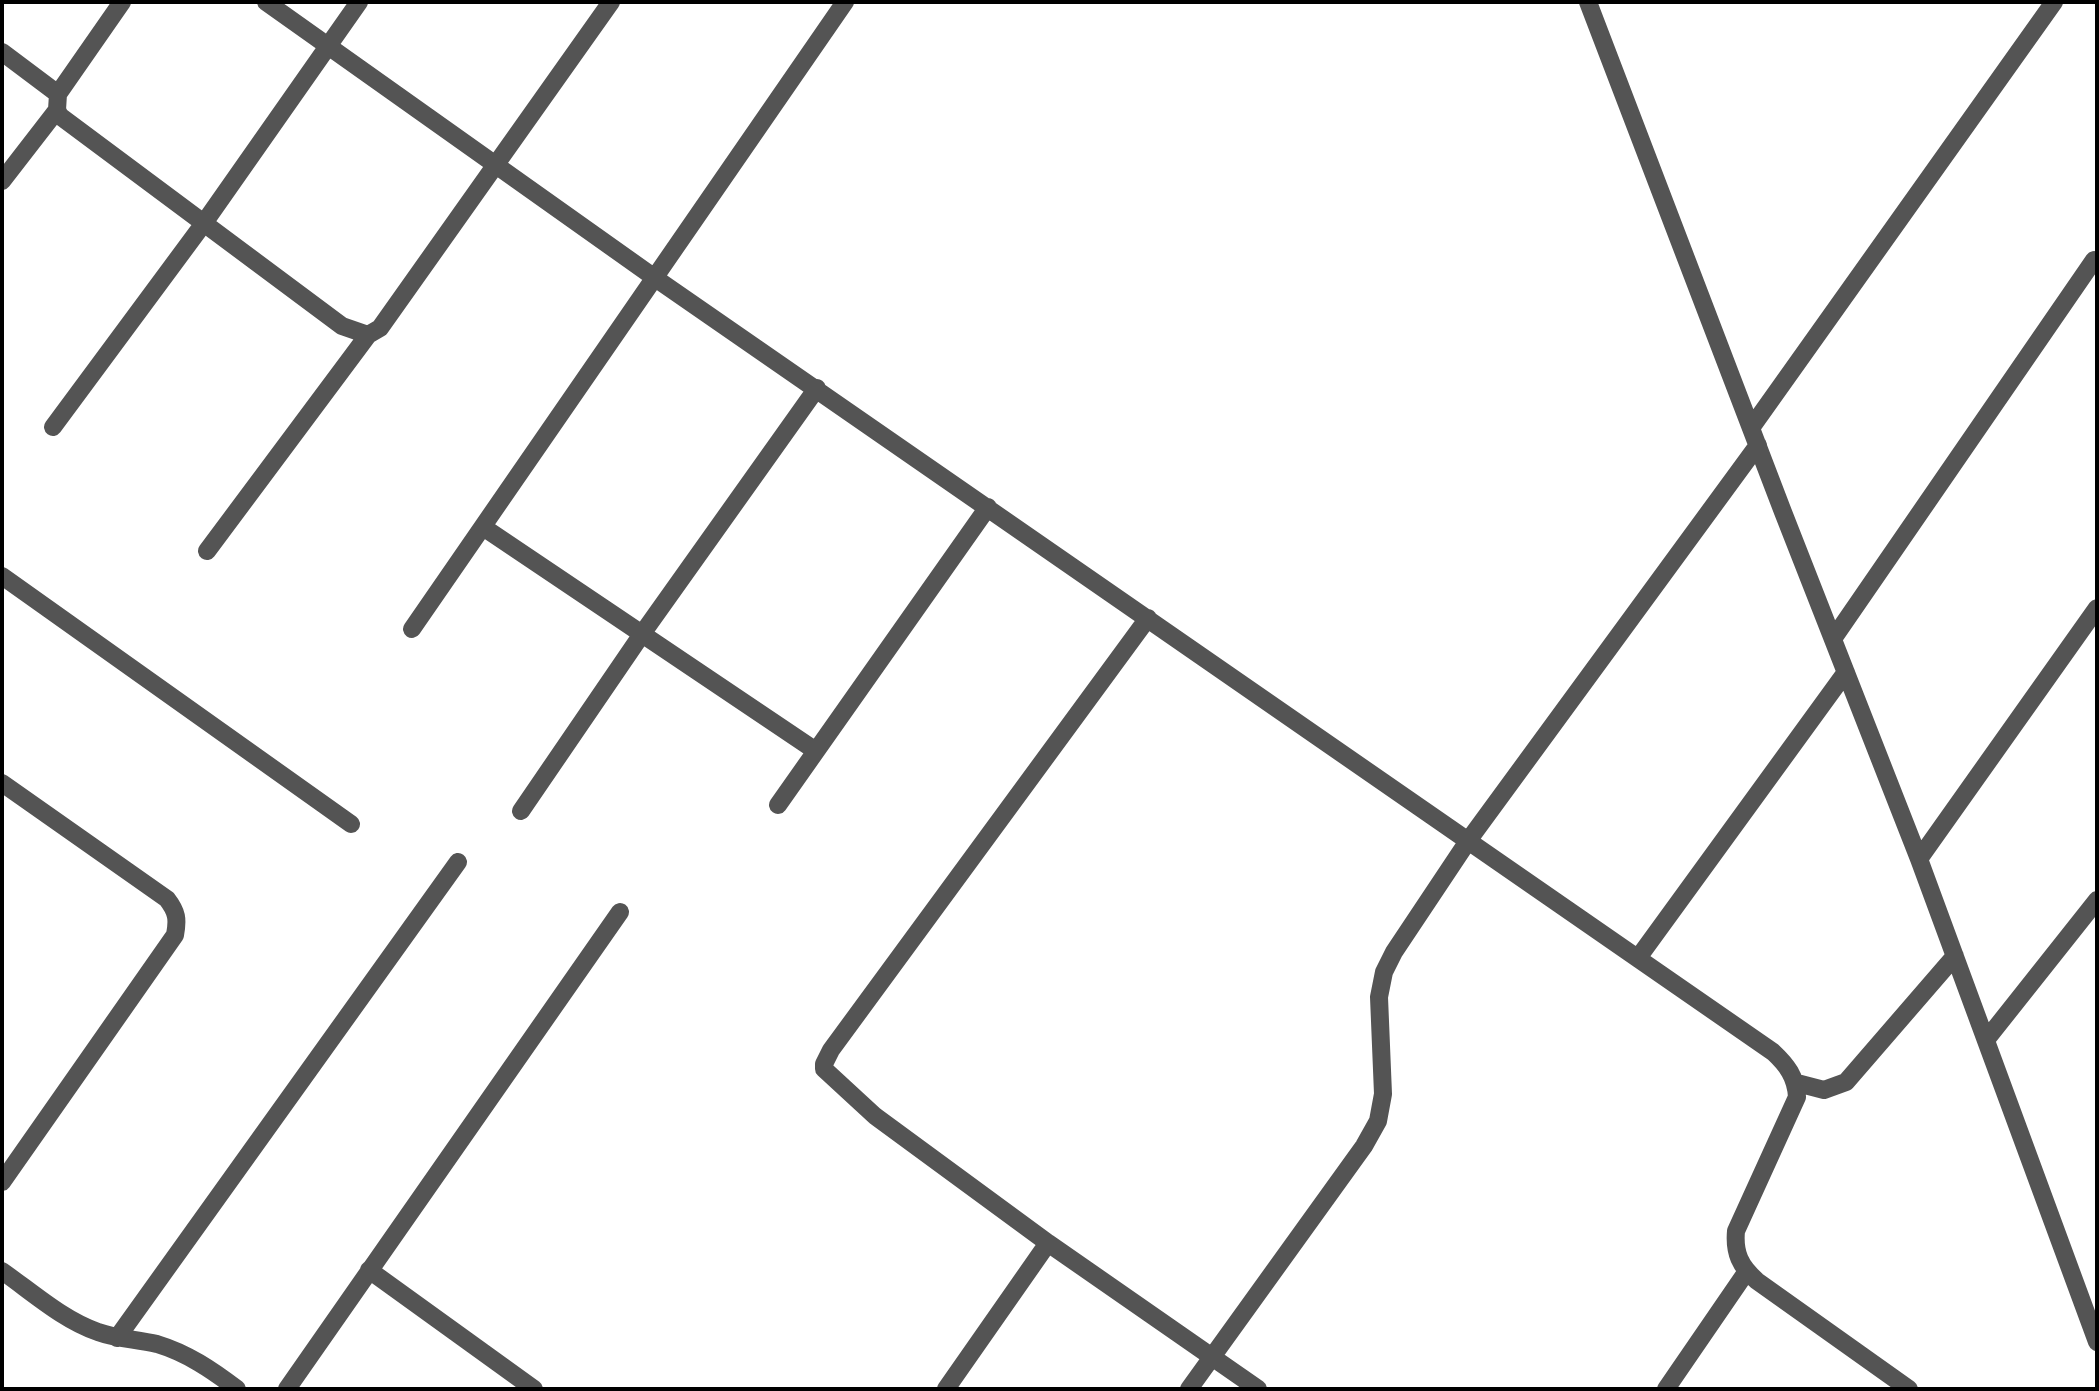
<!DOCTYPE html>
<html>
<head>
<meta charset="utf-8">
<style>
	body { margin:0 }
	#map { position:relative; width:2099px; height:1391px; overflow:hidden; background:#fff; font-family:"Public Sans",sans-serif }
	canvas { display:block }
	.frame { position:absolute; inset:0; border:4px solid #000; pointer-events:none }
</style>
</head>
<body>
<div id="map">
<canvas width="2099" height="1391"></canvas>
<div class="frame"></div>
</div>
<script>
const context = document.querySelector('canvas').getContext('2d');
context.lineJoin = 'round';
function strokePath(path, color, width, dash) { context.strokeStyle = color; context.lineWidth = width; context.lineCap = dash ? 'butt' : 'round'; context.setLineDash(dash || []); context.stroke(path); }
strokePath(new Path2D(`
	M122,2L58,94L57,110L60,116L342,326L368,335L380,328L611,2
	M266,2L655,278L1773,1052C1787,1065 1796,1077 1797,1097L1736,1231C1734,1253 1740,1266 1757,1281L1909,1389
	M1588,2L1783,512L1919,859L2097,1342
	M2,52L58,94
	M2,181L57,110
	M53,427L204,223L359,2
	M1751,428L2054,2
	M483,527L816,751
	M207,551L368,335
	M2,576L351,824
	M1148,618L831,1050L824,1064V1069L875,1116L1048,1243L1258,1389
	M412,629L845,2
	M1833,639L2094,260
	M2,783L167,899C177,912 178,919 175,935L2,1182
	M778,805L988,507
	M521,811L642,634L817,388
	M1919,859L2097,608
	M1638,958L1846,672
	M1986,1040L2097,900
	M1797,1083L1824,1090L1846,1082L1955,956
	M369,1270L534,1389
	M2,1271C32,1292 63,1320 98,1332C117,1339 137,1339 157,1344C187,1353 212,1370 237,1389
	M117,1338L458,862
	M287,1389L620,912
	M946,1389L1048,1243
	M1189,1389L1364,1146L1378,1121L1383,1094L1379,997L1384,972L1394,952L1468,841L1758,445
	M1666,1389L1747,1271`), '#545454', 18);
</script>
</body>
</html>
